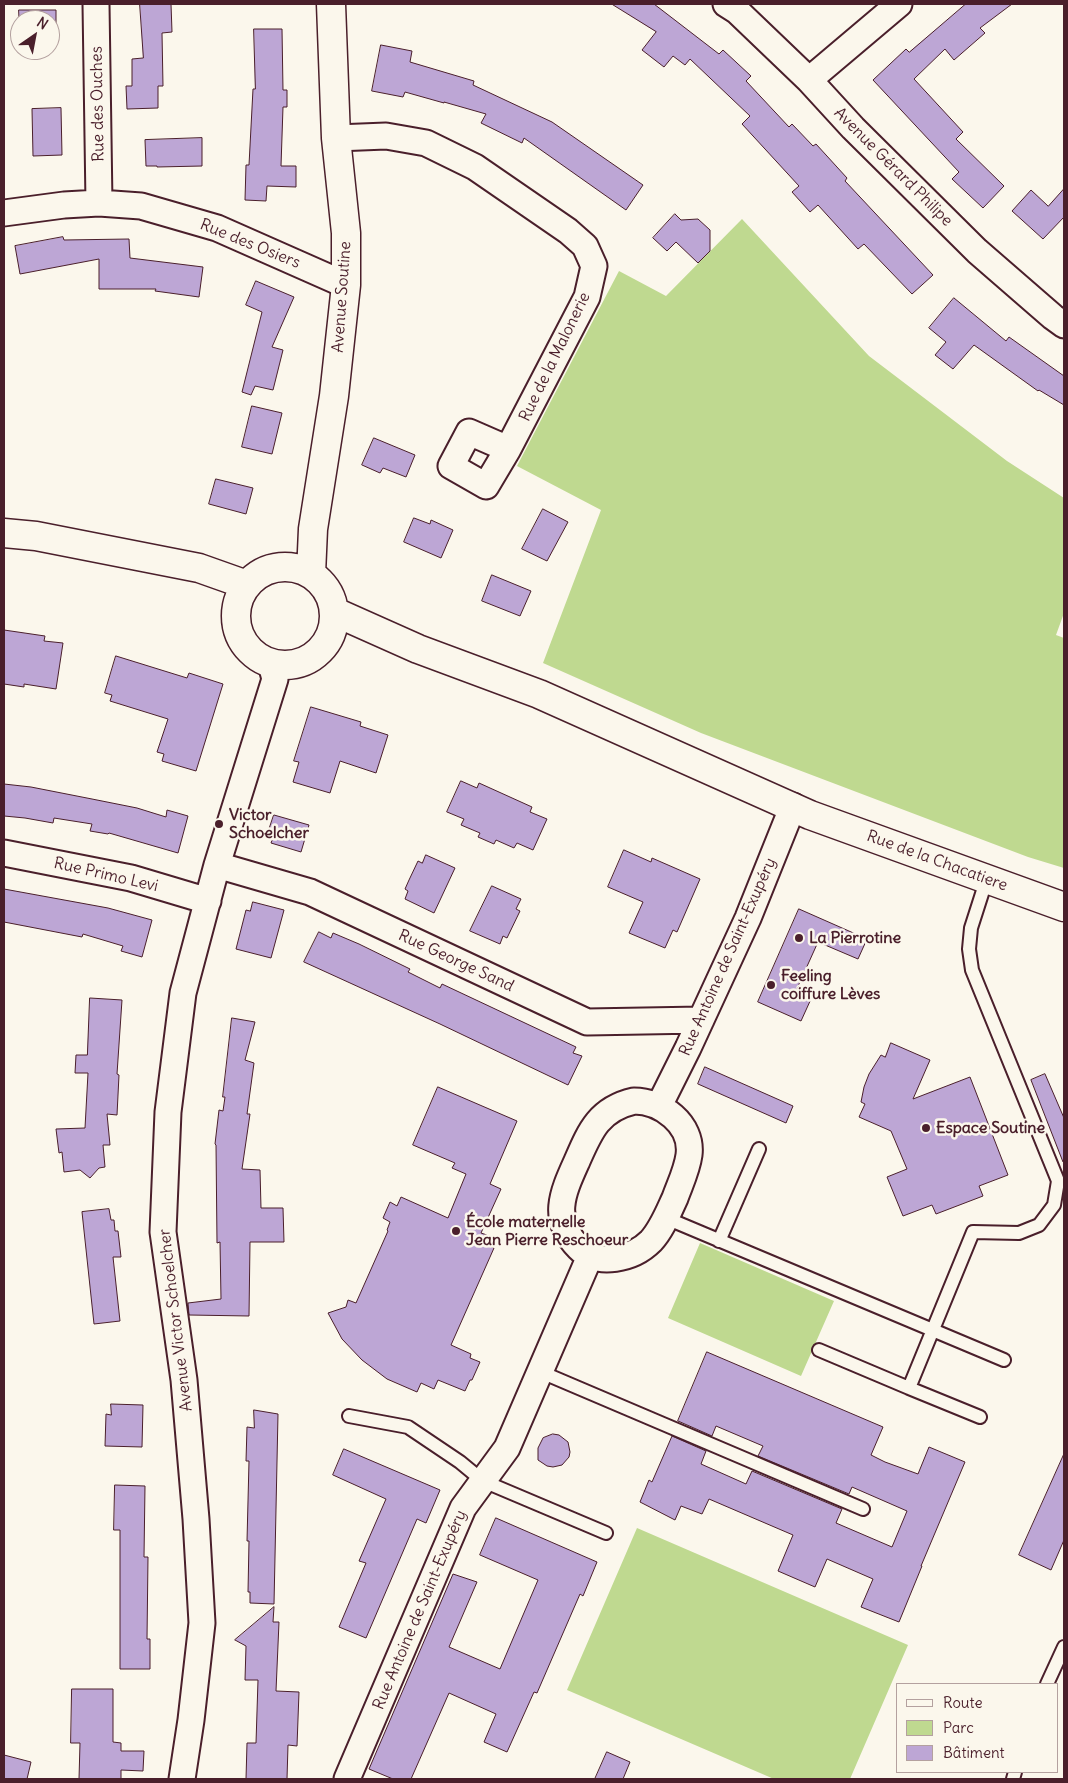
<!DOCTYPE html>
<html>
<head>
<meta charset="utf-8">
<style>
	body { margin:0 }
	#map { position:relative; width:1068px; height:1783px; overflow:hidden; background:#fbf7ec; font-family:Delius,sans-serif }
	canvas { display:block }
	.frame { position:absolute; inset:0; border:5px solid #4a1f2b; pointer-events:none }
	.legend { position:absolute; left:896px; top:1683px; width:162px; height:90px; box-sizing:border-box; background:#fbf7ec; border:1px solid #b4a19f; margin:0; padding:6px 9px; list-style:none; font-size:15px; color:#4a1f2b }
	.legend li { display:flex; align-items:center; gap:10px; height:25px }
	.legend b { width:25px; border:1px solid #b4a19f }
	.north { position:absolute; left:10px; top:10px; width:50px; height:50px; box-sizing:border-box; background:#fbf7ec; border:1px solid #b4a19f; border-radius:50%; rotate:33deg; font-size:14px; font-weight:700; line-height:20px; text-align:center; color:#4a1f2b }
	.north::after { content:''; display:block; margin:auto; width:18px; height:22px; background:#4a1f2b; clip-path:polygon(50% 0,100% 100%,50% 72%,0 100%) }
</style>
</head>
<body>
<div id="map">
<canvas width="1068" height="1783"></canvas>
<div class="frame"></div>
<ul class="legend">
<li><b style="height:6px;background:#fbf7ec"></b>Route</li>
<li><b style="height:14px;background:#bfd990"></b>Parc</li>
<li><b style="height:14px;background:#bda6d5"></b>Bâtiment</li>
</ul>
<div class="north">N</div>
</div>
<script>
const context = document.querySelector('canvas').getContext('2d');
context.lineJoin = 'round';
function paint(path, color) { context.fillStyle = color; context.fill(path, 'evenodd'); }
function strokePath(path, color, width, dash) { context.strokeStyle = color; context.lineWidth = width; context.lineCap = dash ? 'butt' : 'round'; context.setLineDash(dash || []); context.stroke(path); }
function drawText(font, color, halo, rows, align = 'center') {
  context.font = font + ' Delius,sans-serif'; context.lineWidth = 5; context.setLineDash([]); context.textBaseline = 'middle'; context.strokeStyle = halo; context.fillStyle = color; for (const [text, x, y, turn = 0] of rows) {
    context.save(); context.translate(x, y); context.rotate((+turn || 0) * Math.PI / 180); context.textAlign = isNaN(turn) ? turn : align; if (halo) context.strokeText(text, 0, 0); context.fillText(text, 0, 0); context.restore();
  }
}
paint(new Path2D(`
	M742,219L869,356L1007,461L1064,498V613L1056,635L1064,638V868L1028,857L701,733L543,663L601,510L517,466L619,271L666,296Z
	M700,1243L834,1301L801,1376L668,1318Z
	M637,1528L908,1645L850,1779H774L567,1690Z`), '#bfd990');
const building = new Path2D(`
	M140,4H171L172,32L162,33L163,86H158V108L127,109L126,86H132V59L143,58Z
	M612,4H654L719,54L723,50L751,76L746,81L789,127L792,124L813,146L816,144L847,178L845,181L933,275L912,294L864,244L858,249L818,205L810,212L792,192L799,186L742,124L750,116L690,59L685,65L673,56L664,67L642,50L656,32Z
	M966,4H1012L980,28L985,33L954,60L945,49L914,79L963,132L956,139L1004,186L983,208L952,179L959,172L873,80L906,49L909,52Z
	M19,10H56V39H50V20H20V40Z
	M254,29H282L283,90H287V107H283L281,166H296V187L267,186L266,201L245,200L246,165H249L253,89H255Z
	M381,45L412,51L410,62L474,81L473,85L552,122L643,185L626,210L524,138L522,143L481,123L486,114L444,102V103L405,92L403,97L372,91Z
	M61,108L62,155L33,156L32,109Z
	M202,138V166L157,167V166H146L145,140Z
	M1064,189V217L1043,239L1012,211L1031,190L1048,206Z
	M675,214L681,220L698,219L710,230V251L698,263L676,242L667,251L653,238Z
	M63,237L64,240L129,239L130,258L203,267L199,297L155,291L156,289H99V259L20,274L15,246Z
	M256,281L294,297L272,347L283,350L273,390L255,386L251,395L242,392L262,312L246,305Z
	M954,298L1006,341L1009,337L1064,376V405L1039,390L1038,391L974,345L953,369L935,355L946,342L929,328Z
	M252,406L282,413L272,454L242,447Z
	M374,438L415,455L406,477L383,468L380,473L362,465Z
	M216,479L253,488L246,514L209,504Z
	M543,509L568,522L547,561L522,549Z
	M414,518L430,524L431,520L453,530L441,558L404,542Z
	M492,575L531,591L520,616L482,601Z
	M4,630L45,636L44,641L63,643L56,689L24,684V687L4,684Z
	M116,656L187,678L189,673L223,684L196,771L162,761L164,754L157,752L168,719L110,701L112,695L105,693Z
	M311,707L361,722L360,726L388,735L376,773L340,761L330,793L293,782L299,762L294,761Z
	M461,781L477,788L479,783L532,807L530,812L547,819L533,850L517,843L514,848L496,840L494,844L478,837L480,833L461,825L464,819L447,812Z
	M4,784L31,787L92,799L137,808L166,817L167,810L188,816L178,853L109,833L108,834L90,831L92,824L54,818L53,823L25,818L4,816Z
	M274,815L309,825L301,852L271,843L274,835L268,833Z
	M624,850L651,862L652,858L700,879L677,932L673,930L665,948L629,933L643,902L608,887Z
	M426,855L455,868L434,913L405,899L408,891L405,889L409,880L418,861L422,863Z
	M492,886L521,899L516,909L520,911L507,938L503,936L500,944L470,931Z
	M4,889L108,908L152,920L142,957L121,951L123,946L83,934L82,937L4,922Z
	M253,902L284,910L271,958L236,949L246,910L250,911Z
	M799,909L867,939L858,959L818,942L795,993L811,999L801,1021L758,1002Z
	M319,932L331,938L333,933L359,944L410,969L408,972L440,988L442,984L576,1047L573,1053L582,1056L568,1085L440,1024L304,962Z
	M90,998L122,1000L117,1074L119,1075L117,1115L107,1114L110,1145H103L105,1167L99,1168L90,1178L80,1170L64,1172L62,1152L59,1153L56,1129L85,1128L88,1073H75L76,1055H87Z
	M232,1018L255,1022L245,1060L254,1063L247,1114H250L242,1169L260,1170L261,1208H283L284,1242H250L249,1316L189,1315L188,1303L221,1299L220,1242L217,1243L216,1145L215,1144L219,1110L223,1111L225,1097H223Z
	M891,1043L930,1060L913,1099L970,1077L1008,1175L979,1186L983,1196L936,1214L932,1205L903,1216L887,1177L907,1169L891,1131L859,1117L865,1104L861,1102L864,1087L869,1074L881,1055L885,1057Z
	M705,1067L793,1106L786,1123L698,1084Z
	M1045,1074L1064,1118V1162H1063L1031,1080Z
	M438,1087L517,1121L490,1184L501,1189L481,1233L487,1235L483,1243L494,1248L451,1345L471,1354L470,1358L480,1362L472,1380H470L465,1391L438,1380L434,1389L421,1383L417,1392L387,1379L362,1360L342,1339L328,1313L346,1307L348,1300L356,1303L388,1231L387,1230L390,1222L383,1218L390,1202L397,1206L401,1197L448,1218L466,1174L452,1168L455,1163L413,1145Z
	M109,1209L111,1220H114L115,1231H118L121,1257H113L120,1321L94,1324L82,1212Z
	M707,1352L883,1427L871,1455L885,1462L918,1474L929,1447L965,1462L921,1566H922L899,1622L861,1607L873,1579L827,1559L815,1587L778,1571L793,1535L709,1499L702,1514L681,1506L675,1520L640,1502L649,1480L652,1482L672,1436L706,1451L701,1464L746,1484L752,1471L842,1509L836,1523L892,1547L907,1511L852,1487L849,1494L758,1456L763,1446L716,1426L712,1436L678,1421Z
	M111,1404L143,1405L142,1447L105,1446L106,1414L111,1415Z
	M254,1410L278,1414L274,1604L250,1603V1592H248L249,1541H247L249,1461H246L247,1427L254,1428Z
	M553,1434L559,1435L568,1442L570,1452L569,1457L562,1465L553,1467L547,1466L538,1460V1448L543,1438Z
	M344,1449L440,1490L426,1523L417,1519L366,1638L339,1627L366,1563L359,1561L386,1499L333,1475Z
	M1064,1454V1540L1051,1570L1019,1555Z
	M115,1485L145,1486L144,1557H148L147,1639H150V1669H120V1530H114Z
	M496,1518L597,1562L583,1596L580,1594L537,1693L534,1692L507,1752L484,1742L496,1714L449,1693L411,1779H393L369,1769L453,1574L477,1582L449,1647L500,1669L538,1580L480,1555Z
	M274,1607L273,1622H279L276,1691L299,1692L297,1746L288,1745L287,1779H246L247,1743H256L258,1680H245L246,1646L235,1640Z
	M72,1689H113V1742L121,1743V1751H144L143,1771L121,1770V1779H79L80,1743H71Z
	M607,1752L630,1762L623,1779H595Z
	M4,1755L31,1762L27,1779H4Z`);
paint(building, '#bda6d5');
strokePath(building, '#4a1f2b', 1);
const lane = new Path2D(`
	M666,1218L1004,1360
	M719,1241L759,1149
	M819,1350L909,1388
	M541,1372L863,1509
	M349,1416L408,1427L460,1462L483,1481L606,1533
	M980,1417L909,1388L973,1232L1019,1233L1039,1225L1054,1205L1058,1181L972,970L969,949L971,928L987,878
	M1047,1684L1064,1647
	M1013,1779L1015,1772`);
const street = new Path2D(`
	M96,4L99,203
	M726,4L737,11L809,80L853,128L977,251L1053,317L1064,325
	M809,80L899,4
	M336,138L386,136L426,143L475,167L568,231L585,246L594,266L587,297L508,449L486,486L451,466L469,432L508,449
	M4,213L64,205L99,203L141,206L217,228L346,285
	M4,853L131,878L208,901
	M217,865L310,892L587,1022L701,1020
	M634,1101C661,1101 693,1124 689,1155C687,1170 680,1184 675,1198C668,1213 662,1229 651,1241C633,1259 598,1267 579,1248C550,1219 563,1192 577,1161C590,1131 599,1109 634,1101Z
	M659,1106L688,1048L748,918L793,806
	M182,1779L191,1720L202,1623L196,1519L184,1380L163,1232L168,1112L183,993L217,865L275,679L271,664
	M347,1779L463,1508L507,1448L590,1256`);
const secondary = new Path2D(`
	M4,533L36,536L199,568L247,585
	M236 616a49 49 0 1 1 98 0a49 49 0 1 1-98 0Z
	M311,574L313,529L334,396L346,285V233L336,138L331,4
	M335,612L418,649L539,694L810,815L1064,907`);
strokePath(lane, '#4a1f2b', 16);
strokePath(street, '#4a1f2b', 29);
strokePath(secondary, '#4a1f2b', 31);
strokePath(lane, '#fbf7ec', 12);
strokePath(street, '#fbf7ec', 25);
strokePath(secondary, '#fbf7ec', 28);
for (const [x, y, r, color] of [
	[219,824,5,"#4a1f2b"],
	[799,938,5,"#4a1f2b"],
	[771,985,5,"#4a1f2b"],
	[926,1128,5,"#4a1f2b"],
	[456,1231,5,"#4a1f2b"]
]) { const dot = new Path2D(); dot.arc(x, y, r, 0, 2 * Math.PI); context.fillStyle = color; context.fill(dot); strokePath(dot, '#fbf7ec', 2); }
drawText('16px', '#4a1f2b', '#fbf7ec', [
	["Rue des Ouches",98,104,-91],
	["Avenue Gérard Philipe",893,167,45],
	["Rue des Osiers",250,244,22],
	["Avenue Soutine",342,297,-86],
	["Rue de la Malonerie",555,357,-64],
	["Rue de la Chacatiere",937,861,20],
	["Rue Primo Levi",106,875,13],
	["Rue Antoine de Saint-Exupéry",728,957,-66],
	["Rue George Sand",456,961,25],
	["Avenue Victor Schoelcher",176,1320,-97],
	["Rue Antoine de Saint-Exupéry",420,1610,-67]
]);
drawText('bold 16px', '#4a1f2b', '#fbf7ec', [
	["Victor",229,815],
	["Schoelcher",229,833],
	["La Pierrotine",809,938],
	["Feeling",781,976],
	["coiffure Lèves",781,994],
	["Espace Soutine",936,1128],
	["École maternelle",466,1222],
	["Jean Pierre Reschoeur",466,1240]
], 'left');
</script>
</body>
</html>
